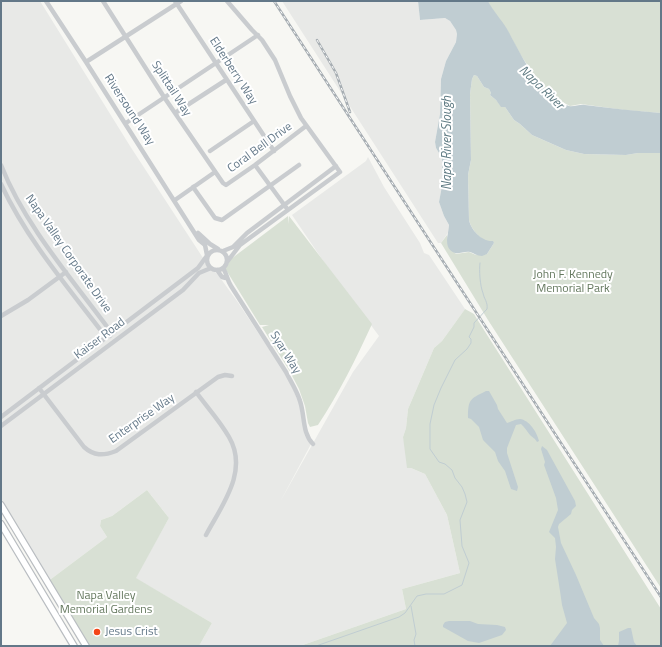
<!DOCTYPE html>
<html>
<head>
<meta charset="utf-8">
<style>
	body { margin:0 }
	#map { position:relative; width:662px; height:647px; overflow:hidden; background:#f7f7f3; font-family:"Titillium Web",sans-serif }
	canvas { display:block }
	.frame { position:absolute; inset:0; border:2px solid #637888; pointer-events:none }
</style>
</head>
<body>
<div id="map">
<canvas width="662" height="647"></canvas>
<div class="frame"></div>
</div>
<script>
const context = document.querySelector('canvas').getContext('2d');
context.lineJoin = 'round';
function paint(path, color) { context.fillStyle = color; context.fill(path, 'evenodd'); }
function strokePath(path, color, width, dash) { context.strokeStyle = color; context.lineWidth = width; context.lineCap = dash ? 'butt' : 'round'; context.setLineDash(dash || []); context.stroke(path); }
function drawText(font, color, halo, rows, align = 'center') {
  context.font = font + ' "Titillium Web",sans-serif'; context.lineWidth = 4; context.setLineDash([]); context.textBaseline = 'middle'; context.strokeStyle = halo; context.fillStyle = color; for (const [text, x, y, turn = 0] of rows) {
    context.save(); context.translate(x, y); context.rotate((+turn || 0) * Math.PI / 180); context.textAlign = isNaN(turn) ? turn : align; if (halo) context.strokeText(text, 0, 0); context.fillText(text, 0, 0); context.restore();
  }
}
paint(new Path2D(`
	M1,1H40L130,146L205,261L218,275L237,301L285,373L299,402L305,436L311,444L280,502L353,372L379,336L326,265L292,215L366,161L368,157L384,187L420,243L424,253L429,255L465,309L442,341L434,348L408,409L406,428L403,437L411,468L425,474L447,515L460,573L402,589L406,609L300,646H199L212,623L135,578L169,518L147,490L112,516L101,520L100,526L107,537L47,582L1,505Z
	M282,1H418L420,20L445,18L450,21L456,30L457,34L456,42L446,61L441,79L440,114L435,142L436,148L442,158V186L439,202L444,216L449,225V231L441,243H438Z`), '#e8e9e7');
paint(new Path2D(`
	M488,1H661V113L624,110L581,104L570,106L555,98L542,87L520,54L507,30L491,8Z
	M474,75L477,76L484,87L489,89L491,93L490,95L496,100L501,106L505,107L514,120L520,124L532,135L566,150L584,154L626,155L638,153H661V588L488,320L441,243L447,235L449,247L456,254L469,252L476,255L487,254L494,243C491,241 487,242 484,240C477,236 471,228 469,220L468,175L471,160L470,94L472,79Z
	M288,216V224L289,216L372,324C356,359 339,393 318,425L310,427L308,423L305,406L299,389L289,370L262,327L269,325H260L223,265Z
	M465,309L474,314L477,319L661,609V646H300L406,609L402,589L460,573L447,515L425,474L411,468H407L403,437L406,428L408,409L434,348L442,341Z
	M147,490L169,518L136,578L212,623L199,646H86L47,582L107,537L100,526L101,520L112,516Z`), '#d8e0d4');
paint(new Path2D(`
	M418,1H488C493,11 501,19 507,29C520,52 541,99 569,106C574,107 580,104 585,105C610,108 635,111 661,113V153H638L626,155L584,154L566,150L532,135L520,124L514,120L505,107H501L496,100L490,95L491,93L489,89L484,87L477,76L474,75L472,79L470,94L471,160L468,175L469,220C471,230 482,242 493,241L494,243L487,254L482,256C477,256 474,253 470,252C465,251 459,254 455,253C442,248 449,233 449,225L444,216L439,202L442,186V158L436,148L435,142L440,114L441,79L446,61L456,42L457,34L456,30L450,21L445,18L420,20Z
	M486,391H489L497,405L498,409L507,423C511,422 515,419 520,419C529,420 537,432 539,441L537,442C535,438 533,438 530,435C527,431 525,428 521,424L516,425L507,448V453L518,487L517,491L511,489L505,471L498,461L495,452L483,440L479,427L471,419L468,418C468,399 470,399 486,391Z
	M542,446L547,450L575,501L576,506L572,510L571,514L559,524L558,527L561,543L576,575L594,618L599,624L600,628V640L604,646H550L567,623L562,605L560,591L555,559L556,547L555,538L549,532L558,510L556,498L544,465L545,462L541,449Z
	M449,621H470L478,624L497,625L505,627L506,630L502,635L479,643L468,641L443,627V625L445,622Z
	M628,628H631L634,642L637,646H618L619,641V632Z`), '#c0cdd2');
strokePath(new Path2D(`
	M411,606L416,634L414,640L415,646
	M316,646L399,617L405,613L417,596L426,594H444L462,585L469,563L462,546L460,520L467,502L465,494L462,487L455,478L452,470L445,464L439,462L430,449V424L434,405L441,388L455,360L467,349L471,343V339L469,337L474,327V323L487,309C488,302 484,299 483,293C480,286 479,270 480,263`), '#c0cdd2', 1);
const major = new Path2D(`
	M1,505L86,646
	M1,524L74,646`);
strokePath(major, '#b9bdc1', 8);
strokePath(new Path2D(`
	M46,1L86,62L199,240L205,245L207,255
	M103,1L164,97L223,183L226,185L255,165L306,126
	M175,1L274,151
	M86,62L181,1
	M175,113L226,80
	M126,123L258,35
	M210,151L254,121
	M1,165C24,224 71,278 108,328L107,333L110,336
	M255,165L288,210
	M1,184C26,238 66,285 102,332L107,333
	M193,187L215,218L222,220L299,165
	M175,200L215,172
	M198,233L210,244L218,249
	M207 260a10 10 0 1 1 20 0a10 10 0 1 1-20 0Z
	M223,251L233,247L247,233L336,166
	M227,262L240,245L340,172L301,118L290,96L275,60L262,40L252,30L227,1
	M223,268C227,274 227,280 231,286L286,372C291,382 297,391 300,401C305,416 302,433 313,444
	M217,270L222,277L226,278
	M1,316L28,300L66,272
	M39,388L84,447C94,456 103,456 116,451L218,377L225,375L232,376
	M196,392C207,407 220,421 229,437C249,471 222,505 206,535
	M1,417L198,268L206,257
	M1,426L183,290L199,273L211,268`), '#c9cccf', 4.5);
strokePath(major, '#fff', 5.5);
const rail = new Path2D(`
	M274,1L661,597
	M317,40L336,73L350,112`);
strokePath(rail, '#a6adb2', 2.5);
strokePath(rail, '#fff', 1, [3]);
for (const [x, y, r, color] of [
	[97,632,4,"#f44517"]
]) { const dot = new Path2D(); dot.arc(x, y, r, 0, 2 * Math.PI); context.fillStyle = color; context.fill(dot); strokePath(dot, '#fff', 1.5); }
drawText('12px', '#637888', '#fff', [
	["Elderberry Way",233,71,57],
	["Splittail Way",171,89,57],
	["Riversound Way",129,110,57],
	["Coral Bell Drive",260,148,-36],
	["Napa Valley Corporate Drive",68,254,55],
	["Kaiser Road",100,339,-37],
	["Syar Way",285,353,58],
	["Enterprise Way",142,419,-35]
]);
drawText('12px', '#65795f', '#fff', [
	["John F. Kennedy",573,275],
	["Memorial Park",573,289],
	["Napa Valley",106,596],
	["Memorial Gardens",106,610]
]);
drawText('12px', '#637888', '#fff', [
	["Jesus Crist",105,632]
], 'left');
drawText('italic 13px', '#5f7b83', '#fff', [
	["Napa River",541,88,44],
	["Napa River Slough",448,143,-90]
]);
</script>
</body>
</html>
